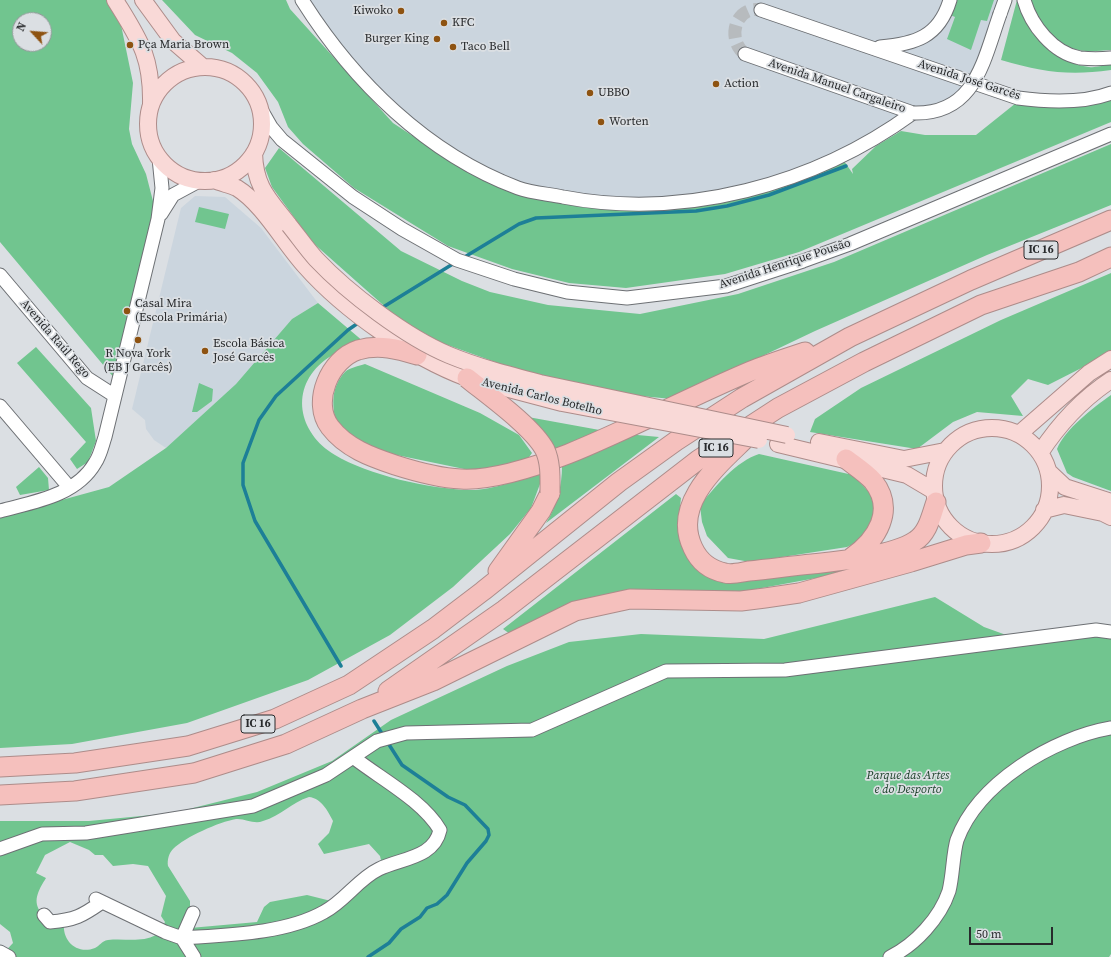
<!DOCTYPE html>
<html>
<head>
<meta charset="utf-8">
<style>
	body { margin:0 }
	#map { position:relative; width:1111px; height:957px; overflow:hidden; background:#dbdfe3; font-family:"Source Serif 4",serif }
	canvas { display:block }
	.north { position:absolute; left:12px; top:12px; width:40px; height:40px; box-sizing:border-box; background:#dbdfe3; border:1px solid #93979a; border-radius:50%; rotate:296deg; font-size:11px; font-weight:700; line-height:16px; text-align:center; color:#282a2c }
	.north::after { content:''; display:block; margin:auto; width:14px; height:18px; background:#8e5311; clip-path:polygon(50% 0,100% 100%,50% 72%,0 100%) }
	.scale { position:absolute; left:969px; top:927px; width:84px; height:18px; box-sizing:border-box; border:2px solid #282a2c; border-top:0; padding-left:5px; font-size:12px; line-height:14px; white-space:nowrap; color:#282a2c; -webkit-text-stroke:3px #dbdfe3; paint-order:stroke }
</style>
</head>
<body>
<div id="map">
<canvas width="1111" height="957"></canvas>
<div class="north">N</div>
<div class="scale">50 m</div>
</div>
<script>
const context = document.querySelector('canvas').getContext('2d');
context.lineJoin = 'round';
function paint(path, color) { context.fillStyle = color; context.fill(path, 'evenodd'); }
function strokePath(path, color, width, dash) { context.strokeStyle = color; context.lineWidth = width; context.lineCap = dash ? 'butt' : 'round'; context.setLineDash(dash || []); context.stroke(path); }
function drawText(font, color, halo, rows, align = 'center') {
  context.font = font + ' "Source Serif 4",serif'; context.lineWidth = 3.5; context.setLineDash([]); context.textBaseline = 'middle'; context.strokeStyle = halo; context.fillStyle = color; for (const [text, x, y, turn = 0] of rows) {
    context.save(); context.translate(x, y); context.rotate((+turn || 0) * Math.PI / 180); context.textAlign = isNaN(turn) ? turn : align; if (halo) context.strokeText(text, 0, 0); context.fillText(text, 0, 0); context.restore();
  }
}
paint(new Path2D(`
	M302,0H1005L963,96L913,113L790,178L635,206L519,189L415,130Z
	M195,196L225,197L261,228L318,303L292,319L236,384L166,448L154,440L146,429L145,420L132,409L181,208Z`), '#cbd5de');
paint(new Path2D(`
	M0,0H107L120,20L133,83L129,129L132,144L146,174L154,205L115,379L0,242ZM20,20H44V44H20Z
	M162,0H286L290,9L393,123L460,167L527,196L581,207L598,208L698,206L759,194L844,161L853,174L852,169L876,146L901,131L925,135H976L1016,103L1111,98V122L799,252L725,274L626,288L569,283L512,269L448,246L354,188L303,144L288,127L278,102L257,73L232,53L195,35Z
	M953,0H994L987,21L981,20L971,50L947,39L955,17L948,14Z
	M1017,0C1033,32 1050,62 1089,67C1096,68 1104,65 1111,64V70C1068,76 1043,72 1001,60Z
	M1030,0H1111V50C1103,50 1094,52 1086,51C1059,50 1038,24 1030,0Z
	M1111,144V205L987,255L815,331L672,399L641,396L523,372L442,343L400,320L312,242L272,187L265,168L279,148L401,251L462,281L490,292L548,305L640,314L738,294L834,262Z
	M199,207L229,214L225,229L195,222Z
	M1111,273V353L1048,385L1028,379L1011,396L1023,416L977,412L953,422L917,449L810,432L815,419L861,388L1001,320Z
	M318,303L364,342C352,348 335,352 325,360C289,388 298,433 335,455C368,475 430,489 469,490C490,491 521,479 540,473V484L531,508L510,534L453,587L390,635L308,680L187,723L72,744L0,748V517L109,487L166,448L236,384L292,319Z
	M36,347L91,408L96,441L88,462L77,469L70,459L86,442L17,363Z
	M365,364L480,413L519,435L532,453L527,460L495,468L469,470L382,452L356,438L336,423C332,404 331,387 345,372C349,368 359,366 365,364Z
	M199,383L213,389L212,401L197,412H192Z
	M1111,395V491L1073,477L1067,473L1057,449C1065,429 1093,408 1111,395Z
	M528,417L605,431L555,454Z
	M627,434L659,437L546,523C557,506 562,486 562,466Z
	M759,454L853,475L871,494L874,507L875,520L866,538L847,547L750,562L728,558L707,536L702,522L700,506C713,488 738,460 759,454Z
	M39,467L48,478L49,490L20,495L16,487Z
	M676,494L681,498C678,523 678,549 697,569L864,564L876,567L724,595H681L510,634L503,629Z
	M935,597L984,627L1009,636L1111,627V954L1109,957H0L13,943L10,932L0,924V821H89L173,813L257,792L332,761L391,720L507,666L569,642L641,634L764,639ZM309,797C321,798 328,811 333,821L329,833L318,844L324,854L369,844L380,856L381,860L357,876L353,884L331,901L307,895L270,902L264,907L257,922L190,928V901L168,866C167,860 169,853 173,849C185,837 219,822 236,819C245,818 254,825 263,821C281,816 292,802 309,797ZM70,842L89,850L95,855H103L113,866L133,864L148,866L166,896L161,916L165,922C163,926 159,933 156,935C141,943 124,938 108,940C101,941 100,946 95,948C77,955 62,941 64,923L40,911C32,900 40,888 46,878L36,873L45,855Z`), '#71c58f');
strokePath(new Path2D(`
	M463,258L519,224L536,218L696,211L727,206L769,195L846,166
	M380,309L456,262
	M341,666L255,521L243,485V463L259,420L276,396L348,330L361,321
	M368,957L389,943L401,929L420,917L427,908L437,904L447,895L467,863L486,841L489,835L488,829L465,805L448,797L402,765L374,721`), '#1d7f97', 3.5);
strokePath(new Path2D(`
	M745,54C726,40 735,5 761,10`), '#b7bbbe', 13, [13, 6]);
const minor = new Path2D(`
	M302,0C353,81 427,154 518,188C532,193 549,194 563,197C684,220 814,185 913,113
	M1024,0C1031,25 1053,53 1080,58C1090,59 1101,59 1111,58
	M761,10L1018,98C1048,102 1082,104 1111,93
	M1000,14L1005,0
	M880,47C915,44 939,37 950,0
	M745,54L913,113
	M259,106L271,127L282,140L353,197L402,229L457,260L514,279L567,292L627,298L726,286L803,261L850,244L1111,134
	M161,214L173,195L199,181
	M0,275L87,378L115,396
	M0,406L69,487
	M0,511C33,502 76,496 95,463C100,456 102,446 105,437L158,219L162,188L159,158
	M0,849L42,834L86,833L253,806L326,775L377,741L406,733L532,730L666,671L785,670L1096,630L1111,632
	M96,899L165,932L182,938L193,913
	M44,915L50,922C75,920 82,916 102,902
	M0,952L9,957
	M194,957L182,938C226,935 285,934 324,912C345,901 358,879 379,869C402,858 434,858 440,830C422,800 381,779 353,757
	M890,957C915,945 940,918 949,891C953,875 953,853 957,840C978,783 1053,738 1111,728`);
const major = new Path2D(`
	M115,0C139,39 152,56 151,104
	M143,0L173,41L203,67
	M148 124a57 57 0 1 1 114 0a57 57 0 1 1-114 0Z
	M254,153C255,188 269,199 289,225
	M214,180C221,183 230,185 237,188C263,204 284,243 305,266C345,311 411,357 467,378
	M934 486a58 58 0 1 1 116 0a58 58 0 1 1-116 0Z
	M1019,434L1089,373L1111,359
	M819,442L904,459L945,451
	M778,444L907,475L934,491
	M1040,453C1059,424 1082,399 1111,380
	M1048,471L1065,487L1111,502
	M1044,510L1064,505L1103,513L1111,517`);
const highway = new Path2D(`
	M417,355C398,349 379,344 358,350C330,359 311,402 330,427C346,448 371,457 395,465C417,472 438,478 461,479C494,481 537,466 568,454C630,429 689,397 751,371C768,364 787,358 805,352
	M743,441C715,468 672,505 693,548C699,561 710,570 725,573C732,575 742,572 749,571C770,569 791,566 812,564C839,561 892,556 915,541C928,533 931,516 936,502
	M846,459C855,466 866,473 873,481C896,510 877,540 851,558
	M498,571L541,511L550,493
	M388,691L504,610L698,460L778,408L864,362L981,305L1079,272L1111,257
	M0,767L75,763L188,746L275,719L349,685L433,629L483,591L619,482L676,441L742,398L850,337L971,280L1111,220
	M0,795L75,791L194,773L286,744L362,709L433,681L575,611L630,599L741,601L765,598L799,593L911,562L966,545L981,543`);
strokePath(minor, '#6d7074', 15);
strokePath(major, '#ad8c8a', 18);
strokePath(highway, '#ad8c8a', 21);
strokePath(minor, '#fff', 13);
strokePath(major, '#f9d9d7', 16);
strokePath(highway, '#f5c0bd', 19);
const minorBridge = new Path2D(`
	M913,113C975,115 983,62 1000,14`);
const majorBridge = new Path2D(`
	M289,225C298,236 306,248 316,259C348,293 406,337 449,355C478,367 509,375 540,383L787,435
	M471,379L562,403L759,440`);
const highwayBridge = new Path2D(`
	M467,378C488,395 533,427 545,450C551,463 550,479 550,493`);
strokePath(minorBridge, '#6d7074', 15, []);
strokePath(majorBridge, '#ad8c8a', 18, []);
strokePath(highwayBridge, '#ad8c8a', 21, []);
strokePath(minorBridge, '#fff', 13);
strokePath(majorBridge, '#f9d9d7', 16);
strokePath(highwayBridge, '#f5c0bd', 19);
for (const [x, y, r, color] of [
	[401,11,4,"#8e5311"],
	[444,23,4,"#8e5311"],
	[437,39,4,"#8e5311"],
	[130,45,4,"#8e5311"],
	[453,47,4,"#8e5311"],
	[716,84,4,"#8e5311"],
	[590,93,4,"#8e5311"],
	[601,122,4,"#8e5311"],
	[127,311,4,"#8e5311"],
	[138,340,4,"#8e5311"],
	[205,351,4,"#8e5311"]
]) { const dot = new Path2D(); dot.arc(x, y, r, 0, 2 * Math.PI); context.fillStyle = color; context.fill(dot); strokePath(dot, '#dbdfe3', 1.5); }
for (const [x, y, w] of [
	[1041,250,34],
	[716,448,34],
	[258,724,34]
]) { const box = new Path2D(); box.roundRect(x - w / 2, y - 9, w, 18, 3); context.fillStyle = '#dbdfe3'; context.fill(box); strokePath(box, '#282a2c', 1); }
drawText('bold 11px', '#282a2c', null, [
	["IC 16",1041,250],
	["IC 16",716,448],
	["IC 16",258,724]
]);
drawText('12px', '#282a2c', '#dbdfe3', [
	["Kiwoko",393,11,"right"],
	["KFC",452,23],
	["Burger King",429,39,"right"],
	["Pça Maria Brown",138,45],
	["Taco Bell",461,47],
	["Action",724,84],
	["UBBO",598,93],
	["Worten",609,122],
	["Casal Mira",135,304],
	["(Escola Primária)",135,318],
	["Escola Básica",213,344],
	["José Garcês",213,358],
	["R Nova York",138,354,"center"],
	["(EB J Garcês)",138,368,"center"]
], 'left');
drawText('12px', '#282a2c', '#dbdfe3', [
	["Avenida José Garcês",969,80,18],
	["Avenida Manuel Cargaleiro",837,86,19],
	["Avenida Henrique Pousão",785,264,-18],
	["Avenida Raúl Rego",55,339,49],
	["Avenida Carlos Botelho",542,397,14]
]);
drawText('italic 12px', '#173c25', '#dbdfe3', [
	["Parque das Artes",908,776],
	["e do Desporto",908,790]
]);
</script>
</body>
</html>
